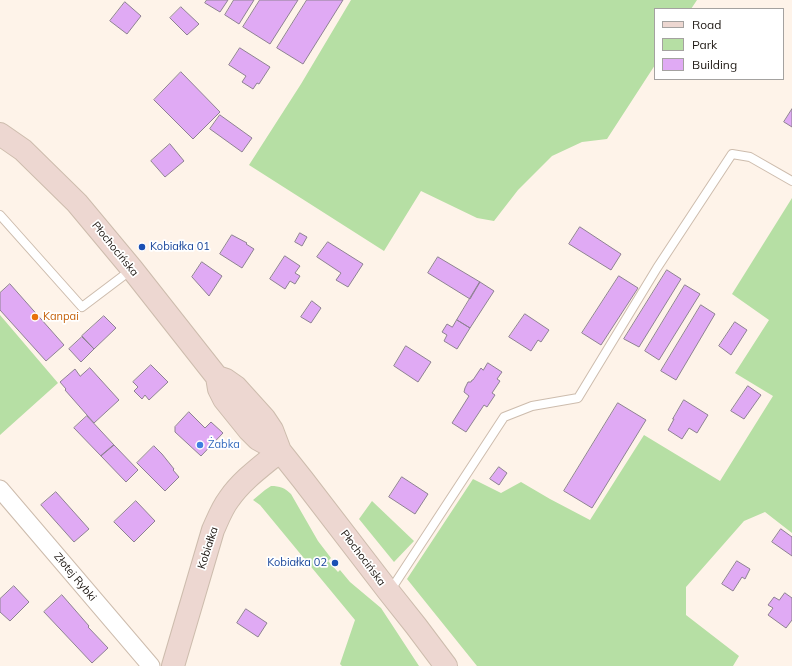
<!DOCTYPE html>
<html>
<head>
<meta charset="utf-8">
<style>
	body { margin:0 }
	#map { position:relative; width:792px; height:666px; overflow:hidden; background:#fef3e9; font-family:Mulish,sans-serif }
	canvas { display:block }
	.legend { position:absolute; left:654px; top:8px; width:130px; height:72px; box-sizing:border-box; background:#fff; border:1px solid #a4a2a0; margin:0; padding:5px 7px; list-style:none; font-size:12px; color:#1c1611 }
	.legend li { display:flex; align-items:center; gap:8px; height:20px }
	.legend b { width:20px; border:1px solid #a4a2a0 }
</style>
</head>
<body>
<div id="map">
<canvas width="792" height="666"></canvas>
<ul class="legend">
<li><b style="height:5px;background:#edd7d1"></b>Road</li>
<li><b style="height:11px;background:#b6dfa4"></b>Park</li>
<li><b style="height:11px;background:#e0aaf4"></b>Building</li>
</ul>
</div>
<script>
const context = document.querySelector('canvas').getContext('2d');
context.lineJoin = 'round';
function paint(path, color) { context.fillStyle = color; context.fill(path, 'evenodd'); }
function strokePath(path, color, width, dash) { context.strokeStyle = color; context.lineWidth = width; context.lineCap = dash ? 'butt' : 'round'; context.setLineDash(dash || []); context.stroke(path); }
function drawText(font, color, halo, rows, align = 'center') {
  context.font = font + ' Mulish,sans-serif'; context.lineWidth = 3.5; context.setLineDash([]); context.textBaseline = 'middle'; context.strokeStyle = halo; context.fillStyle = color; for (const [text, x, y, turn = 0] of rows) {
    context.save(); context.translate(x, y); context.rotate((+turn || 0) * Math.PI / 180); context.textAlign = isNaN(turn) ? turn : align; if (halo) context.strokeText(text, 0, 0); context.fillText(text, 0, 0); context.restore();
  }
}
paint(new Path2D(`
	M351,0H697L691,9H655V65L607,139L582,142L552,156L518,190L494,221L477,218L421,191L384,251L249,165L301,84Z
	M792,198V533L765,512L744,521L686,587V615L739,656L733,666H477L407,579L473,479L501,493L521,482L550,499L590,520L644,435L720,481L773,396L735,373L769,320L732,294Z
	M0,315L58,383L0,435Z
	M271,486C280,486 285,488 291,494L318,541L331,558L328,561L338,572L340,570L350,582L381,608L419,666H342L340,664L355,620L260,505L253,500L265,490Z
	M372,501L414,541L394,562L359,519Z`), '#b6dfa4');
const building = new Path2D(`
	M207,0H228L220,12L205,3Z
	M234,0H254L239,24L225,15Z
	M260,0H298L270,44L243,27Z
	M307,0H343L303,64L277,48Z
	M125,2L141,16L127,34L110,21Z
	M181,7L199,24L187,35L170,18Z
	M240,48L270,67L259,84L257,83L253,89L242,82L246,76L229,65Z
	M181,72L220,112L193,139L154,100Z
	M792,109V127L784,122Z
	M220,115L252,138L242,152L210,129Z
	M170,144L184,161L165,177L151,161Z
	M580,227L621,254L611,270L569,244Z
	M300,233L307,237L302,246L295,242Z
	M232,235L247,243L246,244L254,249L242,268L220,254Z
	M328,242L363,264L348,287L336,280L341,273L317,257Z
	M285,256L300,266L295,273L300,276L295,284L290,281L285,289L270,279Z
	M438,257L480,282L470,299L428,273Z
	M202,262L222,276L209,296L192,277Z
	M667,270L681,279L639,347L624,339Z
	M619,276L638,288L601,345L582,333Z
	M480,282L494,291L470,328L457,320Z
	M10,284L64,345L46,361L0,310V293Z
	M685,285L700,294L659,360L645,351Z
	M312,301L321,308L311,323L301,317Z
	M701,305L715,314L676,380L661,371Z
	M525,314L549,330L541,342L538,340L531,351L509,337Z
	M104,316L116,328L94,349L82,336Z
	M457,320L470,328L457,349L444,341L447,335L442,332L447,324L452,327Z
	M735,322L747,330L731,355L719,346Z
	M82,337L94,349L81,362L69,349Z
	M406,346L431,362L418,382L394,366Z
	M488,363L502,372L497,379L500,381L492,393L495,395L487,407L484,405L466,432L452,423L469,396L464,392L465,388L468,382H471L472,380H473L481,368L483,370Z
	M151,365L168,382L149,400L145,395L142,399L134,391L138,387L133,382Z
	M90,368L119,400L94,423L65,390L66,389L60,382L75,369L80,376Z
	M748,386L761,395L744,419L731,411Z
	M684,400L708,415L697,433L689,428L682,439L668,430L674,419H673Z
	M618,403L646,420L592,508L564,491Z
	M189,412L205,428L211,422L223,433L201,456L175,432V427Z
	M87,416L114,445L101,456L74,428Z
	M114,445L138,470L126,482L101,456Z
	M154,446L162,454L174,469L173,470L179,477L165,491L137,463Z
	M499,467L507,473L499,485L490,479Z
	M402,477L428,494L415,514L389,497Z
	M56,492L89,529L74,542L41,505Z
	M136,501L155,521L134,542L114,522Z
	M781,529L792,537V556L772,542Z
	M737,561L750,569L745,579L742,577L733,591L722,584Z
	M14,586L29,602L10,621L0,612V599Z
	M785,593L792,598V620L786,628L768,615L773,608L768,605L774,597L779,600Z
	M62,595L89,626L88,627L108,648L92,663L44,612Z
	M246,609L267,623L258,637L237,623Z`);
paint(building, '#e0aaf4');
strokePath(building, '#8e8192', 1);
const lane = new Path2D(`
	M0,215L82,307L131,270
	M390,591L504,417L532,406L578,398L657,268L732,154L750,157L792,181`);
const street = new Path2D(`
	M0,489L151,666`);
const secondary = new Path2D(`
	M0,134L23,150L77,203L132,269L217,377L219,389L224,399L249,430L258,439L280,451
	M217,377L226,380L236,387L264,418L272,430L280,451L303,480L389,592L416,626L446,666
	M173,666L213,530C218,519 222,508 229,499C242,480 262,466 280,451`);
strokePath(lane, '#cdbcad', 10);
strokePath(street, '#cdbcad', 19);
strokePath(secondary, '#cdbcad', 24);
strokePath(lane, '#fff', 8);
strokePath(street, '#fff', 17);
strokePath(secondary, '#edd7d1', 22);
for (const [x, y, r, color] of [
	[142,247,4,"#1a4fb4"],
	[35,317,4,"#e8710a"],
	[200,445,4,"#3f7fe0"],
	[335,563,4,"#1a4fb4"]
]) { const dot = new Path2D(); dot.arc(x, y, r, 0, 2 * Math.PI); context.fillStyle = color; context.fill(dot); strokePath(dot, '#fff', 1.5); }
drawText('11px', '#164399', '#fff', [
	["Kobiałka 01",150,247],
	["Kobiałka 02",327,563,"right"]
], 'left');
drawText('11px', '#1c1611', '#fff', [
	["Płochocińska",115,249,51],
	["Kobiałka",208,548,-72],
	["Płochocińska",363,558,53],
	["Złotej Rybki",75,577,50]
]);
drawText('11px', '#c56008', '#fff', [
	["Kanpai",43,317]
], 'left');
drawText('11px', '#366cbe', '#fff', [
	["Żabka",208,445]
], 'left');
</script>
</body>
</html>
